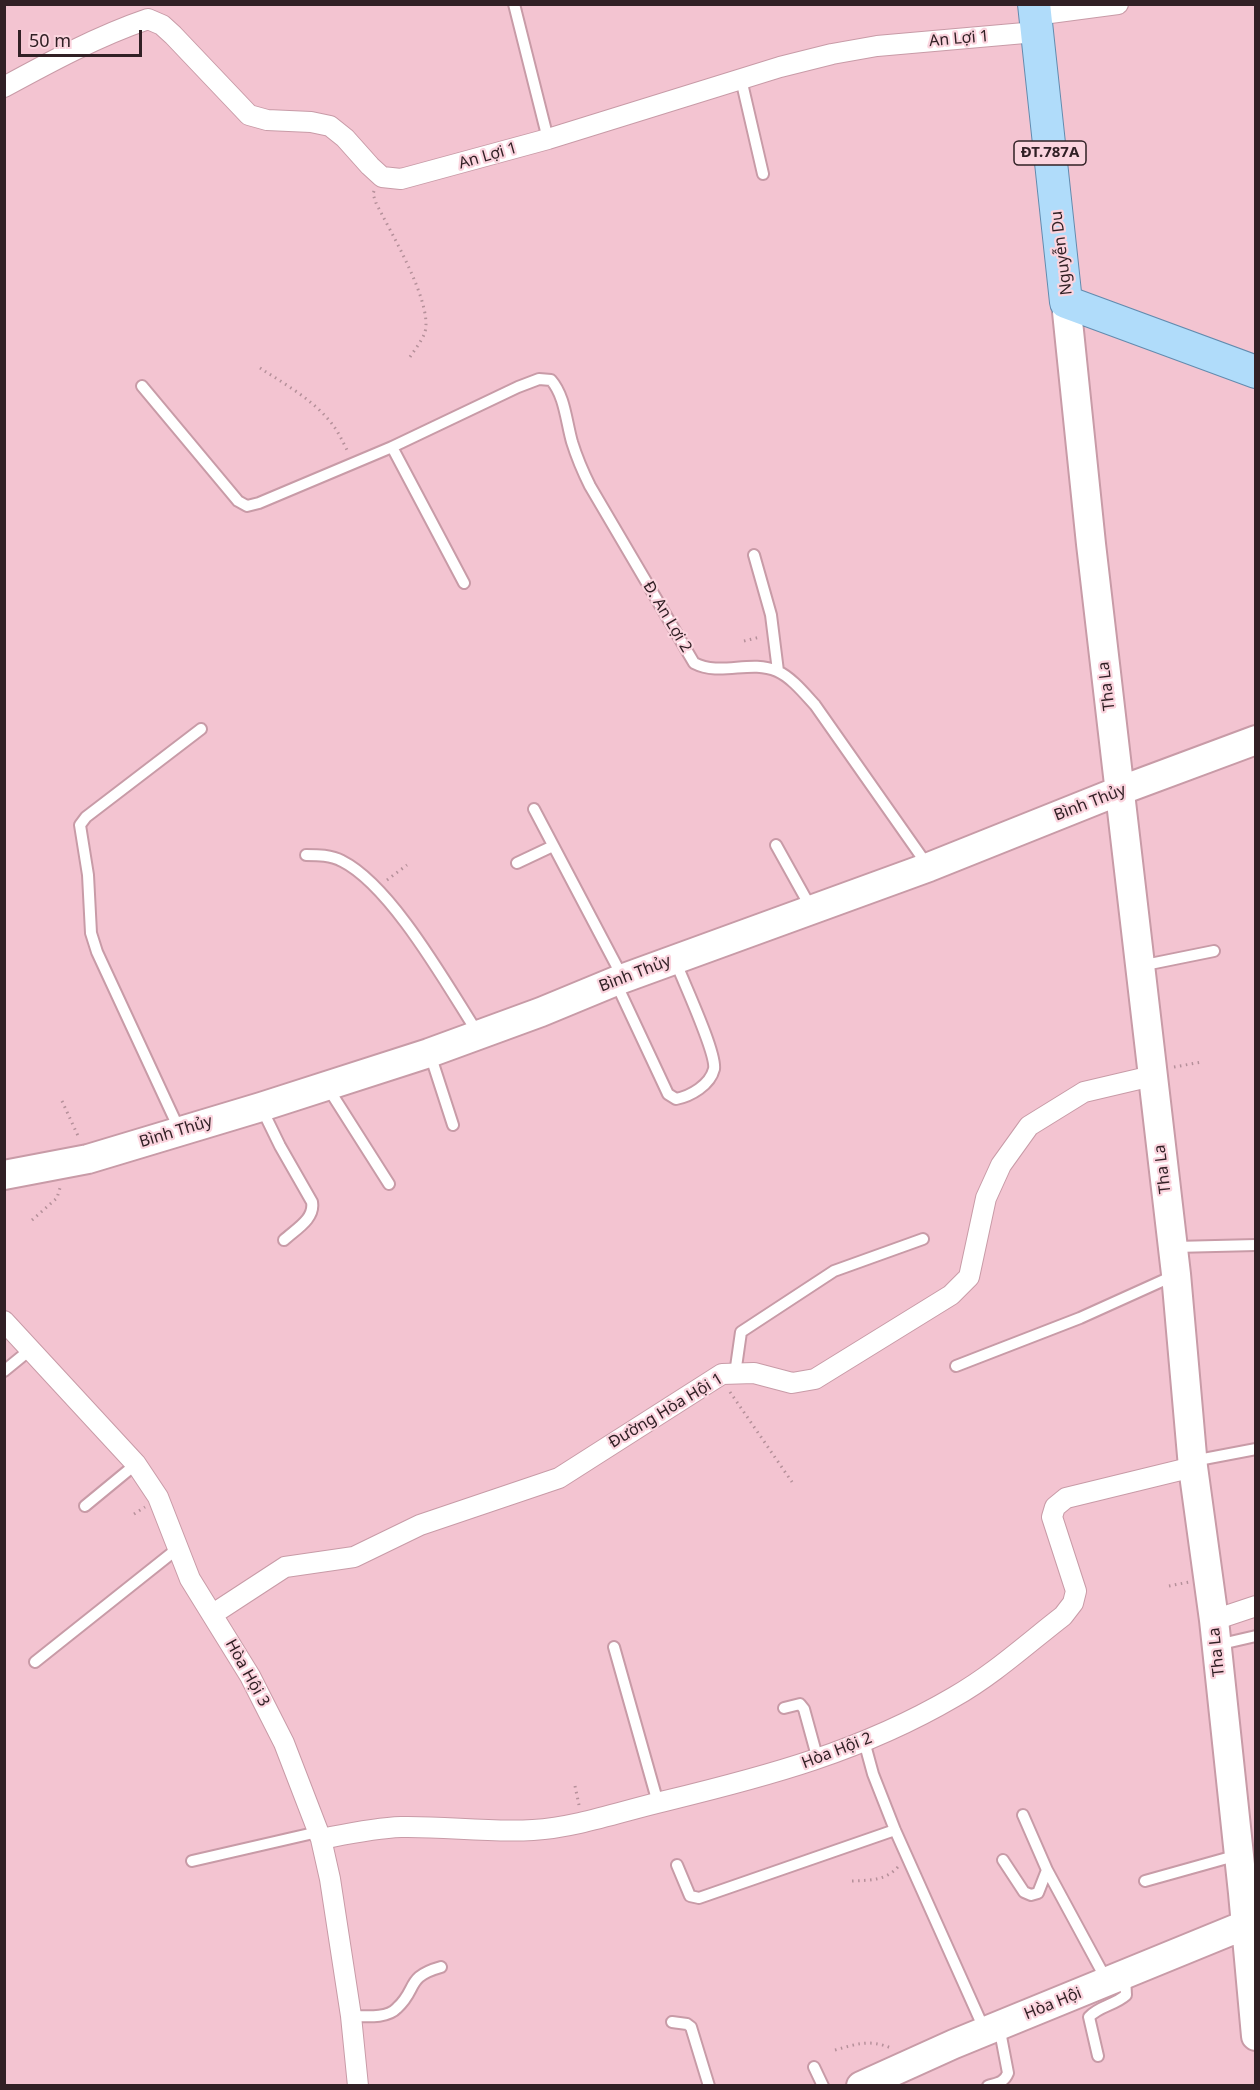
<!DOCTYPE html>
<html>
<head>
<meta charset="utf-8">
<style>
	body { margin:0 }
	#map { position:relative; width:1260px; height:2090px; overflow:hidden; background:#f3c4d1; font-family:"Noto Sans",sans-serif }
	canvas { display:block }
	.frame { position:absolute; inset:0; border:6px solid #312025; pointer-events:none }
	.scale { position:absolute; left:18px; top:30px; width:124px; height:27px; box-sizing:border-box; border:3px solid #312025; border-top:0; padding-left:8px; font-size:18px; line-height:21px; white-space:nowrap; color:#312025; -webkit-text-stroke:4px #fbd4de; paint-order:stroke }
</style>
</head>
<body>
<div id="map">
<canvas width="1260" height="2090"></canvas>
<div class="frame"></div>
<div class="scale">50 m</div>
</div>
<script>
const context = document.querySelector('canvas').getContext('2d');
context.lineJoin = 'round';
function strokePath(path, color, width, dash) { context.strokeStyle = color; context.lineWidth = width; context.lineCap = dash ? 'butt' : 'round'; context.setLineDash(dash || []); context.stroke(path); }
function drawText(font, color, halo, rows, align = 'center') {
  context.font = font + ' "Noto Sans",sans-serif'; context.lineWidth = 4.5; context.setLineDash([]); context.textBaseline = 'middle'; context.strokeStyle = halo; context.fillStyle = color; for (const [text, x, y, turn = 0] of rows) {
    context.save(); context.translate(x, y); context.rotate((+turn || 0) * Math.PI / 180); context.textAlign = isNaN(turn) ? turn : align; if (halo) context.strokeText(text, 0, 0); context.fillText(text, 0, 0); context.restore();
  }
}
const lane = new Path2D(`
	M514,4L548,139
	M741,79L763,174
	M142,386L238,501L247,506L259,503L392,447L518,387L539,379L551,380C565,396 566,421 572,442C577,458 583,472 590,486L694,663C721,677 750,659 777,671C791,677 804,693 815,705L928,866
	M392,447L464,583
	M754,555L771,615L778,671
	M534,809L623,978
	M776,845L811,908
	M306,855C318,855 331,855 342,861C392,886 448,987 479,1035
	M517,863L553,846
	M1140,966L1214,951
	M616,983L668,1094L676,1099C691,1096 710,1085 714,1069C717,1053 682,979 675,960
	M430,1054L453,1125
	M328,1088L389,1184
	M261,1107L280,1146L312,1202C315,1219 296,1229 284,1240
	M180,1131L97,952L91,933L88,875L80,825L86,817L201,729
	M1175,1247L1256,1245
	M956,1366L1080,1318L1173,1276
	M4,1371L31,1349
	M735,1374L741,1332L834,1271L923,1239
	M1193,1461L1256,1449
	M85,1506L136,1464
	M1217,1645L1256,1636
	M614,1647L658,1803
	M35,1662L177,1549
	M784,1708L800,1704L804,1709L818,1760
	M864,1741L873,1774L895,1830L985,2031
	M1023,1815L1047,1870
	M1003,1860L1024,1892L1031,1895L1038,1893L1047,1870L1107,1981
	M192,1861L318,1832
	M677,1865L690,1896L699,1898L895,1830
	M1145,1881L1238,1855
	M351,2016C364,2016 387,2019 397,2008C418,1989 405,1977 441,1967
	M672,2022L687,2024L691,2027L709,2086
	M1098,2056L1089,2017C1099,2006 1115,2005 1126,1995L1125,1977
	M814,2067L823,2086
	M988,2086C997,2083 1004,2083 1008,2073L999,2026`);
const street = new Path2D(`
	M1035,15L1118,4
	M4,87C50,62 98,36 148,19L162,25L173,35L249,115L267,120L311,122L330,126L345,138L370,166L382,177L401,179L548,139L780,67L832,54L877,46L1036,32
	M4,1321L136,1464L158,1497L190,1579L250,1676L284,1743L321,1839L330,1879L351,2016L358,2086
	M213,1614L285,1567L354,1557L420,1525L559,1478L722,1374L754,1373L792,1383L815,1379L951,1295L969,1277L986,1198L1001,1165L1029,1126L1084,1092L1152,1076
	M1214,1620L1256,1606
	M321,1839C347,1834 374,1828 401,1827C445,1826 489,1833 533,1830C578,1827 622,1811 665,1801C768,1776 862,1751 954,1697C993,1675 1028,1643 1063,1616L1073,1603L1076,1591L1052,1517L1055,1507L1066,1498L1193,1467`);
const secondary = new Path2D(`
	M1066,302L1091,544L1176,1274L1193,1467L1214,1620L1243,1893L1256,2036
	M4,1175L88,1159L261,1107L429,1053L541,1012L616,981L929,867L1119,791L1256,740
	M861,2086L954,2044L1245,1925`);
const primary = new Path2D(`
	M1034,4L1066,302L1256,372`);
strokePath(lane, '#c89ba7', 14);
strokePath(street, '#c89ba7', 22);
strokePath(secondary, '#c89ba7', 32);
strokePath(primary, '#628bae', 34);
strokePath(new Path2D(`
	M374,191L373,194L376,203C390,231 433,303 425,332C422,341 413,352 408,360
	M260,368C283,383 310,398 328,419C337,429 342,440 348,452
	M744,641L760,637
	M387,880L407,865
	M1174,1067L1202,1062
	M62,1101L79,1138
	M32,1220L57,1198L60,1188
	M730,1392L792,1482
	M134,1514L145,1507
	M1169,1586L1189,1582
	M575,1786L579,1805
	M852,1881C870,1880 885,1881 898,1867
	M835,2050C857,2044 869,2039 891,2048`), '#b5909a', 3, [1.5, 4.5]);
strokePath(lane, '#fff', 10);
strokePath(street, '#fff', 20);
strokePath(secondary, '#fff', 28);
strokePath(primary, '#b0dcfa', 32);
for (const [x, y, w] of [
	[1050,153,72]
]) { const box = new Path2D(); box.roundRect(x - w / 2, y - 12, w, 24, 4.5); context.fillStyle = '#fbd4de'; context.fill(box); strokePath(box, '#312025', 1.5); }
drawText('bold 15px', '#312025', null, [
	["ĐT.787A",1050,153]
]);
drawText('16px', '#312025', '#fbd4de', [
	["An Lợi 1",959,39,-5],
	["An Lợi 1",488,156,-16],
	["Nguyễn Du",1062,253,-97],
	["Đ. An Lợi 2",667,617,59],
	["Tha La",1107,686,-97],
	["Bình Thủy",1090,803,-21],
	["Bình Thủy",635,974,-21],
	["Bình Thủy",176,1132,-17],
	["Tha La",1163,1169,-97],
	["Đường Hòa Hội 1",666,1411,-31],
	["Tha La",1217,1652,-96],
	["Hòa Hội 3",247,1673,61],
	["Hòa Hội 2",837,1751,-21],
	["Hòa Hội",1053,2004,-22]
]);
</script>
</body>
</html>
